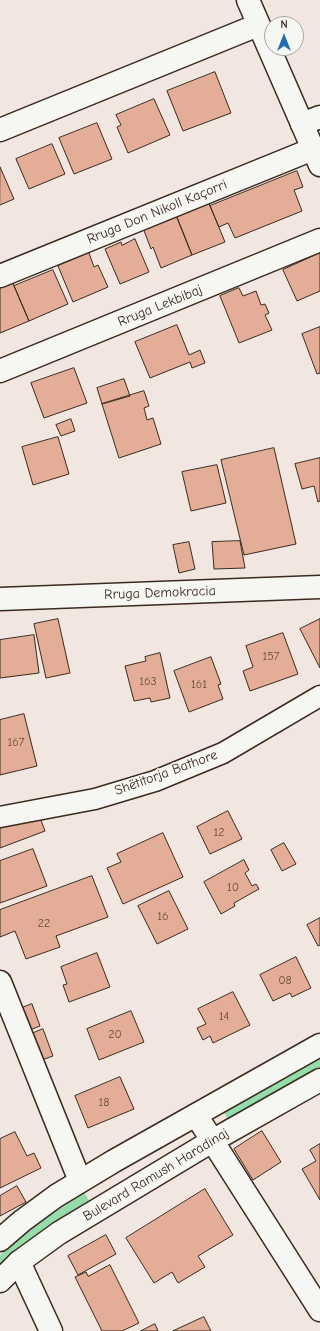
<!DOCTYPE html>
<html>
<head>
<meta charset="utf-8">
<style>
	body { margin:0 }
	#map { position:relative; width:320px; height:1331px; overflow:hidden; background:#f2e7e0; font-family:"Comic Neue",sans-serif }
	canvas { display:block }
	.north { position:absolute; left:264px; top:16px; width:40px; height:40px; box-sizing:border-box; background:#f6f6f2; border:1px solid #aba49d; border-radius:50%; rotate:0deg; font-size:11px; font-weight:700; line-height:16px; text-align:center; color:#3b2a1e }
	.north::after { content:''; display:block; margin:auto; width:14px; height:18px; background:#1f6fb2; clip-path:polygon(50% 0,100% 100%,50% 72%,0 100%) }
</style>
</head>
<body>
<div id="map">
<canvas width="320" height="1331"></canvas>
<div class="north">N</div>
</div>
<script>
const context = document.querySelector('canvas').getContext('2d');
context.lineJoin = 'round';
function paint(path, color) { context.fillStyle = color; context.fill(path, 'evenodd'); }
function strokePath(path, color, width, dash) { context.strokeStyle = color; context.lineWidth = width; context.lineCap = dash ? 'butt' : 'round'; context.setLineDash(dash || []); context.stroke(path); }
function drawText(font, color, halo, rows, align = 'center') {
  context.font = font + ' "Comic Neue",sans-serif'; context.lineWidth = 3.5; context.setLineDash([]); context.textBaseline = 'middle'; context.strokeStyle = halo; context.fillStyle = color; for (const [text, x, y, turn = 0] of rows) {
    context.save(); context.translate(x, y); context.rotate((+turn || 0) * Math.PI / 180); context.textAlign = isNaN(turn) ? turn : align; if (halo) context.strokeText(text, 0, 0); context.fillText(text, 0, 0); context.restore();
  }
}
paint(new Path2D(`
	M320,1057V1071L230,1123L223,1111Z
	M84,1192L91,1204L0,1272V1255L30,1229Z`), '#95dcab');
const building = new Path2D(`
	M215,72L231,113L183,131L167,91Z
	M154,99L170,135L128,153L117,127L121,125L116,115Z
	M97,123L112,159L74,174L59,138Z
	M52,144L65,174L29,189L16,159Z
	M0,167L14,199L0,205Z
	M297,171L303,187L294,190L302,211L235,238L228,223L219,227L210,206Z
	M208,201L225,242L192,255L176,215Z
	M176,215L192,255L161,268L153,247L151,249L143,228Z
	M135,239L149,272L120,284L105,249L121,242L122,245Z
	M89,253L94,267L98,265L108,287L73,302L58,266Z
	M320,253V291L297,301L283,270Z
	M53,270L68,304L29,321L14,286Z
	M12,281L29,321L0,333V286Z
	M239,288L243,296L256,291L261,305L265,304L269,313L265,315L272,330L239,343L220,296Z
	M177,325L189,355L200,350L205,363L192,368L190,362L150,378L135,342Z
	M320,327V373L317,374L302,334Z
	M74,368L87,403L44,418L31,383Z
	M124,379L130,396L102,404L97,388Z
	M144,391L149,406L144,408L147,420L153,418L161,444L119,458L102,404Z
	M71,419L75,431L61,436L56,425Z
	M58,437L69,474L33,485L22,447Z
	M274,448L296,544L244,555L221,460Z
	M320,458V501L318,502L314,486L302,489L295,464Z
	M217,465L226,503L191,511L182,472Z
	M240,541L245,568L214,569L212,542Z
	M189,542L195,569L179,573L173,545Z
	M58,619L70,673L46,678L34,624Z
	M320,619V668L300,629Z
	M283,633L298,674L250,691L243,671L253,667L246,646Z
	M34,635L39,673L0,678V640Z
	M160,653L170,698L151,702L150,698L134,701L125,666L146,661L145,657Z
	M211,657L221,684L218,685L223,699L189,712L174,671Z
	M24,714L37,766L0,775V720Z
	M228,811L242,839L210,854L197,827Z
	M39,815L45,831L0,848V824Z
	M163,833L183,877L123,904L107,868L121,862L117,854Z
	M284,843L296,864L282,871L271,850Z
	M33,849L47,886L0,903V861Z
	M244,860L249,870L245,873L252,886L256,884L259,889L234,903L235,906L221,914L204,882Z
	M92,876L108,917L56,936L60,947L26,959L15,931L0,937V910Z
	M169,891L188,929L157,944L138,906Z
	M320,918V945L318,946L307,925Z
	M97,953L110,987L69,1002L63,985L67,984L61,967Z
	M296,957L311,988L292,997L290,993L273,1001L260,975Z
	M233,992L250,1025L213,1043L210,1036L203,1040L197,1028L206,1024L198,1009Z
	M32,1004L40,1026L27,1031L19,1009Z
	M131,1011L144,1042L99,1060L87,1029Z
	M43,1029L53,1056L39,1061L29,1035Z
	M120,1077L134,1109L88,1128L75,1096Z
	M262,1131L281,1162L253,1180L234,1149Z
	M15,1132L27,1156L34,1153L41,1168L0,1188V1139Z
	M320,1144V1200L302,1169L316,1161L310,1150Z
	M17,1186L26,1202L0,1216V1196Z
	M205,1189L233,1235L198,1256L205,1267L178,1283L172,1272L154,1283L126,1238Z
	M106,1235L116,1254L78,1275L68,1256Z
	M110,1265L139,1323L122,1331H102L75,1277L86,1272L88,1276Z
	M204,1317L211,1331H173Z
	M155,1324L158,1331H141Z`);
paint(building, '#e3ad97');
strokePath(building, '#3b2a1e', 1);
const pedestrian = new Path2D(`
	M0,817L95,799L155,781L223,753L320,696`);
const minor = new Path2D(`
	M302,124L320,117
	M0,130L258,25
	M0,276L313,149
	M0,371L320,240
	M0,982L80,1181
	M196,1115L320,1310
	M19,1262L51,1331`);
const tertiary = new Path2D(`
	M248,0L320,165
	M0,1240L22,1221L56,1196L114,1161L320,1045
	M0,1281L19,1262L59,1233L212,1141L320,1080`);
const secondary = new Path2D(`
	M0,599L320,587`);
strokePath(pedestrian, '#3b2a1e', 23);
strokePath(minor, '#3b2a1e', 25);
strokePath(tertiary, '#3b2a1e', 25);
strokePath(secondary, '#3b2a1e', 25);
strokePath(pedestrian, '#f6f6f2', 20);
strokePath(minor, '#f6f6f2', 22);
strokePath(tertiary, '#f6f6f2', 22);
strokePath(secondary, '#f6f6f2', 22);
drawText('12px', '#654b3c', null, [
	["157",271,657],
	["163",148,682],
	["161",199,685],
	["167",16,743],
	["12",219,833],
	["10",233,888],
	["16",163,917],
	["22",44,924],
	["08",285,981],
	["14",224,1017],
	["20",115,1035],
	["18",104,1103]
]);
drawText('14px', '#3b2a1e', '#f6f6f2', [
	["Rruga Don Nikoll Kaçorri",157,212,-22],
	["Rruga Lekbibaj",160,306,-22],
	["Rruga Demokracia",160,593,-2],
	["Shëtitorja Bathore",166,773,-20],
	["Bulevard Ramush Haradinaj",156,1175,-31]
]);
</script>
</body>
</html>
